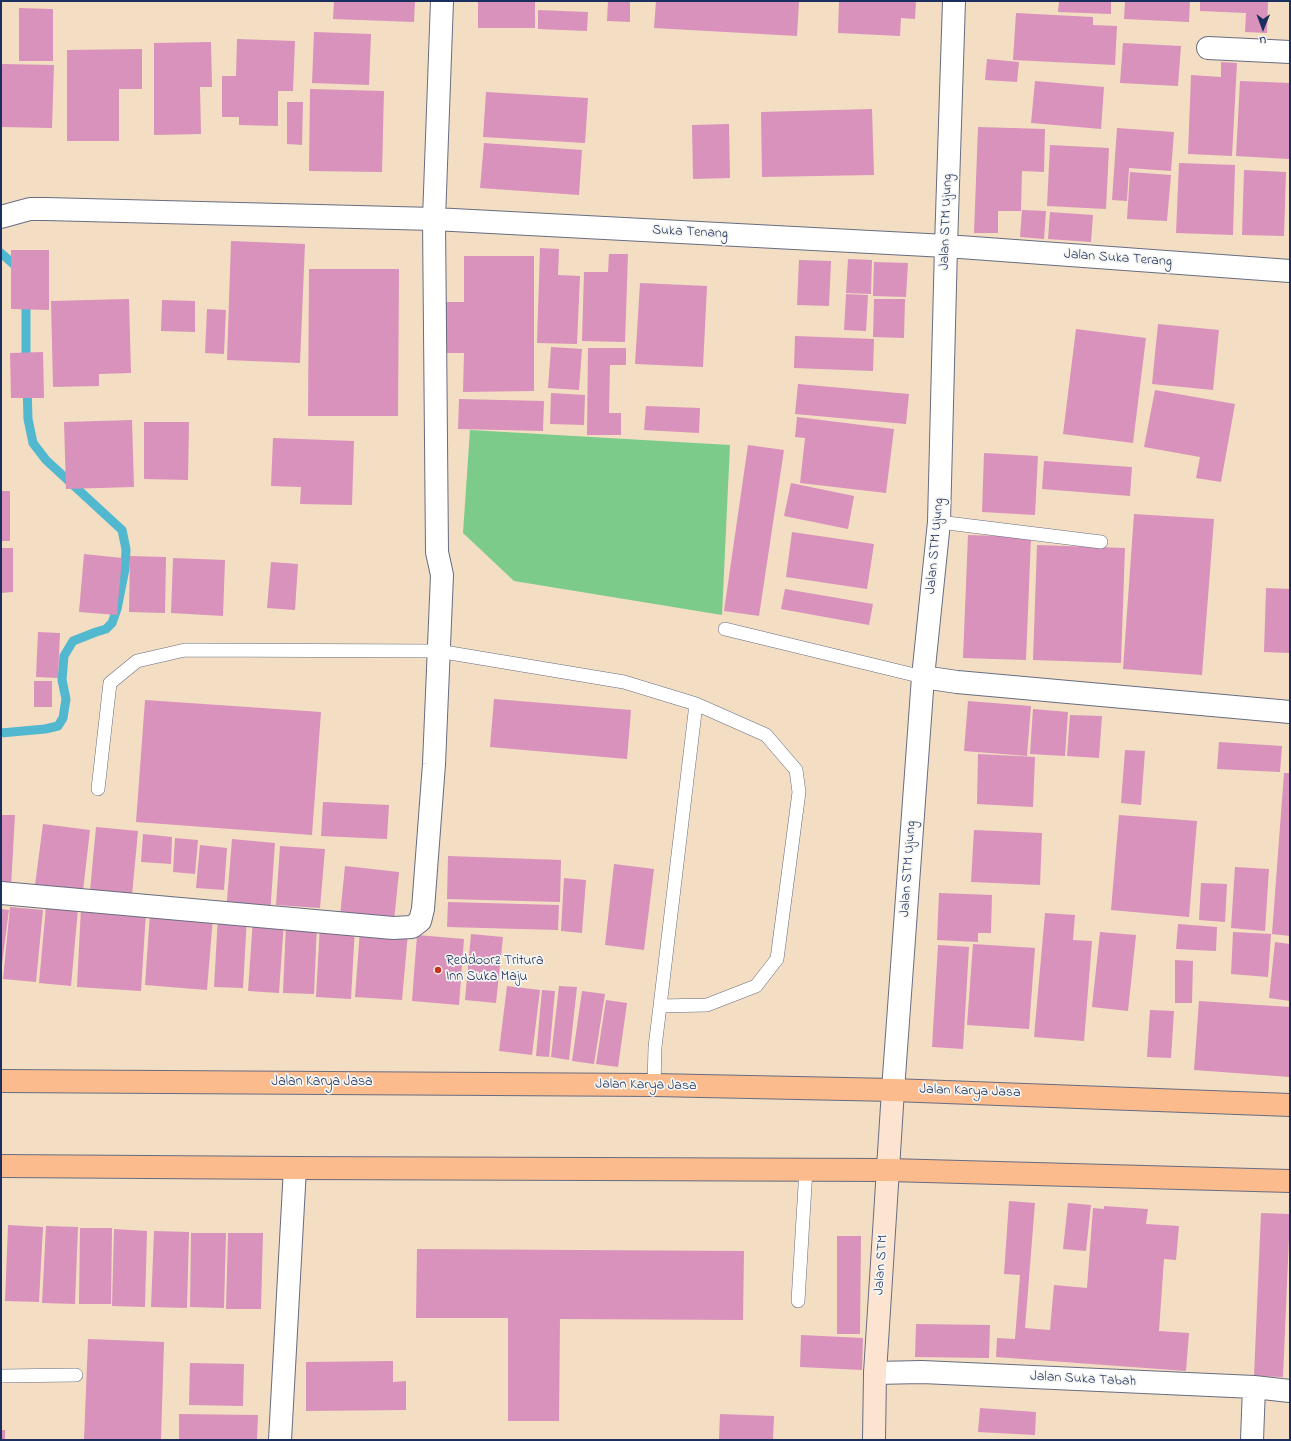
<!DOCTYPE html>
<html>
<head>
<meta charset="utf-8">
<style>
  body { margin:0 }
  #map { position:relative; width:1291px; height:1441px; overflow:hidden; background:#f3dec3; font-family:"Indie Flower",sans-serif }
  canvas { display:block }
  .frame { position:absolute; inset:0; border:2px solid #1b2f5e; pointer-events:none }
  .north { position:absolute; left:1243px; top:8px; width:40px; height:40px; -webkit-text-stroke:3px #f6f6f2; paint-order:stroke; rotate:181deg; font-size:11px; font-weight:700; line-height:16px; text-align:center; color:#1b2f5e }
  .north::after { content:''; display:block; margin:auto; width:14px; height:18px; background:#1b2f5e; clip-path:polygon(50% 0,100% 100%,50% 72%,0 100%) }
</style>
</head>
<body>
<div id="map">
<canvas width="1291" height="1441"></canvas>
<div class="frame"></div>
<div class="north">U</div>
</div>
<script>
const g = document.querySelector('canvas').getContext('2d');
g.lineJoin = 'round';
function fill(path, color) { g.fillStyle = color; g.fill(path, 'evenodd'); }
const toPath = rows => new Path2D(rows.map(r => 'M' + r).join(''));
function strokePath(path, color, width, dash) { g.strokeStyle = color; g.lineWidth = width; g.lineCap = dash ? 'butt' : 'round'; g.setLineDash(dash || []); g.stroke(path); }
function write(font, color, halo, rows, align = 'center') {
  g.font = font + ' "Indie Flower",sans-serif'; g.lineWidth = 3.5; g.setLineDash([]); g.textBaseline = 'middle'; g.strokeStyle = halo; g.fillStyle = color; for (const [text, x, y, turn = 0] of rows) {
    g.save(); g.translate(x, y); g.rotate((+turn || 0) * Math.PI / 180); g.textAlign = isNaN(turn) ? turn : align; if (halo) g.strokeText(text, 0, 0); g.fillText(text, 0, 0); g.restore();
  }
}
const green = toPath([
  [470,430,730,445,722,615,514,581,463,533]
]);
const stream = toPath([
  [1,253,19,269],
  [26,363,26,298],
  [1,733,45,729,58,726,63,718,66,699,62,680,64,656,73,641,96,632,106,629,112,623,117,609,125,569,126,549,122,530,46,460,33,443,28,419,27,386]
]);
const building = toPath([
  [334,1,415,1,414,22,333,19],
  [478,1,535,1,535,28,478,28],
  [608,1,630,1,630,22,607,21],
  [656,1,799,1,797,36,654,28],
  [839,1,916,1,915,19,901,18,900,36,838,33],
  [1059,1,1111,1,1111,14,1058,12],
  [1125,1,1190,1,1189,22,1124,19],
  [1200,1,1268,1,1267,33,1245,32,1246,13,1200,11],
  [19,8,53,9,53,61,19,61],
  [538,10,588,12,587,31,538,29],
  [1016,13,1093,17,1093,25,1117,26,1115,65,1013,60],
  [314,32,371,34,369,85,312,83],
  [237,39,295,41,293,91,278,91,278,126,239,125,239,117,222,117,222,76,236,76],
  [211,42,212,87,200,87,201,134,154,135,154,43],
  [1123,43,1181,46,1178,86,1120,83],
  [142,49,142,89,119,89,119,141,67,141,67,50],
  [987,59,1019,62,1017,82,985,80],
  [1221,62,1237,63,1232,156,1188,154,1191,75,1221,77],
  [1,64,54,65,52,128,1,127],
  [1035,81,1104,87,1101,129,1031,123],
  [1240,81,1290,83,1289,159,1236,156],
  [310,89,384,91,382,172,309,171],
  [486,92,588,98,585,143,483,137],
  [287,102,303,102,302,145,287,144],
  [872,109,874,175,762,177,761,112],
  [729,124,730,178,693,179,692,125],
  [978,127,1045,129,1044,172,1022,171,1021,211,998,211,998,233,974,233],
  [1117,128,1174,132,1171,171,1129,168,1127,201,1112,200],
  [484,143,582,150,579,195,480,188],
  [1050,145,1109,148,1106,209,1047,206],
  [1179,163,1235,165,1233,235,1176,233],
  [1244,170,1286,172,1284,236,1242,235],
  [1130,172,1171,175,1167,221,1127,219],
  [1022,210,1046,211,1044,239,1020,237],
  [1050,212,1093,215,1091,242,1048,239],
  [231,241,305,244,300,363,227,360],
  [540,248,559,249,558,275,580,276,577,344,537,343],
  [11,250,49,250,49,310,11,309],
  [609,254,628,254,625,342,582,341,584,272,608,272],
  [464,256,534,256,534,391,463,392,464,353,446,353,446,302,464,302],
  [848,259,872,260,871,294,846,293],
  [799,260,831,261,829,306,797,305],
  [874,262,908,263,906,297,873,296],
  [309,269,399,269,398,416,308,416],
  [640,283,707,286,703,367,635,364],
  [846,294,868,295,866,331,844,330],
  [129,299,131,373,99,374,99,386,53,387,51,301],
  [874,299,905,299,904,338,873,337],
  [162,300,195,301,195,332,161,331],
  [207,309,226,310,224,354,205,353],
  [1158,324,1219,330,1213,390,1152,384],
  [1076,329,1146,338,1133,443,1063,434],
  [795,336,874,339,873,371,794,368],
  [551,347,582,349,579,390,548,388],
  [588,348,626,348,626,365,610,365,609,413,621,413,621,435,587,435],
  [43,352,44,398,11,398,10,353],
  [798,384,909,394,906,424,795,414],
  [1155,390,1235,404,1221,482,1196,478,1200,457,1144,447],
  [551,393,585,395,584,425,550,424],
  [459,399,544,401,543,431,458,429],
  [646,406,700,408,699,433,644,430],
  [797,417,894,429,886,493,800,483,805,438,795,437],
  [132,420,134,487,66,489,64,422],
  [144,422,189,422,188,480,144,479],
  [273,438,354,441,352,505,300,504,301,487,271,486],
  [748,445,784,450,759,616,724,611],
  [984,453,1038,456,1035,515,982,512],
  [1044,461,1132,467,1130,496,1042,489],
  [791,483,854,496,848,529,784,516],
  [1,491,10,491,10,541,1,541],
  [1134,514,1214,519,1202,675,1123,669],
  [792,532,874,544,867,589,786,577],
  [968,535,1031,537,1026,660,963,658],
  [1037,545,1125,548,1121,663,1033,660],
  [1,548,13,548,13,592,1,593],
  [84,554,122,558,117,615,79,612],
  [130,556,166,557,165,613,129,612],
  [173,558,225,560,223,616,171,613],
  [271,562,298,564,295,610,267,608],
  [1266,588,1290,589,1290,653,1264,652],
  [785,589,873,604,869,625,781,609],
  [38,632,60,633,58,678,36,677],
  [34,681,52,681,52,707,34,707],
  [494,699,631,710,627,759,490,747],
  [145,700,321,712,312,835,136,822],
  [968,701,1031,706,1027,756,964,751],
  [1033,709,1068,712,1065,756,1030,754],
  [1070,715,1102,716,1099,758,1067,756],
  [1219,742,1282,746,1280,772,1217,769],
  [1125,750,1145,751,1141,805,1121,803],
  [978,754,1035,757,1033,807,977,804],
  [1284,773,1290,773,1290,936,1272,934],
  [323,802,389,805,387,839,321,836],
  [1,815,15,815,11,887,1,886],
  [1119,815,1197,821,1189,917,1111,910],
  [43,824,90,830,83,891,35,885],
  [96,827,138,831,132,895,90,891],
  [974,830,1042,833,1040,885,971,882],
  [143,834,172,837,171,864,141,862],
  [175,838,198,840,195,874,173,872],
  [232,839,275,843,270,915,226,912],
  [200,845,227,848,224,890,196,888],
  [280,846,325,849,320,908,276,905],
  [448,856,561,860,560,902,447,899],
  [614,864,654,869,644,950,605,945],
  [345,866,399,872,394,921,340,916],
  [1235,867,1269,869,1265,931,1231,928],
  [564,878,586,880,582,933,561,931],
  [1201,883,1227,884,1225,922,1199,920],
  [939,893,992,895,991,933,978,933,978,942,937,940],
  [448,902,559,905,558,930,447,927],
  [46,906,78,909,71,986,39,983],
  [10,907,43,910,36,982,3,979],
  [81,908,146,912,141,991,77,987],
  [1,909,9,910,2,964,1,964],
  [150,913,213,917,207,990,145,985],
  [1045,913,1075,915,1073,940,1092,941,1084,1041,1034,1037],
  [218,916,247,917,243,988,214,987],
  [253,919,284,921,279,993,248,991],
  [286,923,317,924,314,994,283,993],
  [1178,924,1217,927,1216,951,1176,949],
  [320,925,355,927,351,999,316,997],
  [360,930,408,933,402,1000,355,997],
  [1100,932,1136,935,1128,1011,1092,1007],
  [1233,932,1271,934,1268,977,1231,974],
  [471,934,503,937,496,1003,465,1000],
  [417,935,464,939,459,1005,412,1001],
  [1275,942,1290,944,1290,1001,1269,998],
  [973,944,1035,948,1029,1029,967,1025],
  [938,945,969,947,963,1049,932,1047],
  [1175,960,1193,961,1192,1003,1175,1003],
  [507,986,540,990,532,1055,499,1051],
  [559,986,577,987,569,1060,551,1057],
  [542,990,555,991,549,1057,536,1056],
  [582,991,605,994,594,1064,572,1061],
  [606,1000,627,1003,618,1067,596,1064],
  [1199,1001,1290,1007,1290,1077,1194,1070],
  [1150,1010,1174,1011,1171,1058,1147,1057],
  [1009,1201,1035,1203,1025,1328,1050,1330,1054,1285,1087,1288,1093,1208,1104,1209,1104,1206,1148,1209,1146,1224,1179,1226,1176,1260,1164,1259,1159,1331,1189,1333,1186,1371,996,1357,997,1338,1015,1339,1020,1275,1004,1274],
  [1068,1203,1091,1205,1086,1251,1063,1249],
  [1261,1213,1290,1214,1283,1377,1254,1376],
  [8,1225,43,1227,39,1302,5,1301],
  [46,1226,78,1227,75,1304,42,1303],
  [80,1228,112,1228,111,1304,79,1304],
  [114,1229,147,1231,145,1307,112,1306],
  [154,1231,189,1232,187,1308,151,1307],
  [191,1233,226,1233,224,1308,190,1307],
  [228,1233,263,1233,261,1309,226,1309],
  [837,1236,861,1236,860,1334,837,1334],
  [417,1249,744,1251,743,1320,560,1319,559,1421,508,1421,508,1318,416,1318],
  [916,1324,990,1325,989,1358,915,1357],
  [801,1335,863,1338,862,1370,800,1367],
  [88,1339,164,1342,161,1440,84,1440],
  [393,1361,393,1382,406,1381,406,1410,306,1411,306,1362],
  [190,1363,244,1364,243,1406,189,1405],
  [980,1408,1036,1412,1035,1435,978,1432],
  [179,1414,258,1415,257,1440,179,1440],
  [720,1414,774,1416,773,1440,719,1440],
  [1,1430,5,1430,5,1440,1,1440]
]);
const lane = toPath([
  [939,522,1101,542],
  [725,629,923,677],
  [98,789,110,683,137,661,185,650,438,651,624,682,696,704,766,735,796,770,799,792,777,959,756,986,707,1005,660,1006,655,1047,654,1085],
  [660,1006,696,704],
  [798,1301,806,1169],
  [1,1376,76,1375]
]);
const street = toPath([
  [1208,48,1290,52],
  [1,217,30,209,46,209,434,219,946,246,1290,271],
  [923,677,957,682,1290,712],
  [1,893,393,928,412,927,420,921,423,909,434,764,442,575,437,552,434,219,442,1],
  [893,1090,923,677,939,522,946,246,954,1],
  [875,1373,922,1372,1254,1387,1290,1391],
  [280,1440,295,1168],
  [1252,1440,1254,1387]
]);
const secondary = toPath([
  [874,1440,875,1373,893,1090]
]);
const highway = toPath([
  [1,1081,654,1085,893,1090,1290,1105],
  [1,1166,295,1168,889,1170,1290,1181]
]);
const markers = [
  [438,970,4,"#c8321e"]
];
const streetNames = [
  ["Jalan STM Ujung",947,222,-88],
  ["Suka Tenang",690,233,3],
  ["Jalan Suka Terang",1118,259,4],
  ["Jalan STM Ujung",936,546,-85],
  ["Jalan STM Ujung",909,869,-86],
  ["Jalan Karya Jasa",322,1083],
  ["Jalan Karya Jasa",646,1086,1],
  ["Jalan Karya Jasa",970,1092,2],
  ["Jalan STM",882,1265,-86],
  ["Jalan Suka Tabah",1083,1380,3]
];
const poiNames = [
  ["Reddoorz Tritura",446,962],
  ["Inn Suka Maju",446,978]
];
fill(green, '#7ccb8b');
strokePath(stream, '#51b8cf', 9);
fill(building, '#d892bb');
strokePath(lane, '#676c81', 14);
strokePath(street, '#676c81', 24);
strokePath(secondary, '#676c81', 24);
strokePath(highway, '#676c81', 24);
strokePath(lane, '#fff', 13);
strokePath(street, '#fff', 22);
strokePath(secondary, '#fde4d1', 22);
strokePath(highway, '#fbbb8c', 22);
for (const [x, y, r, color] of markers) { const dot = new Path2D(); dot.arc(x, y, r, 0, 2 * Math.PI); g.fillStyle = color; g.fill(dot); strokePath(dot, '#f6f6f2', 1.5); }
write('14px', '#1b2f5e', '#f6f6f2', streetNames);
write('14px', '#1b2f5e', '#f6f6f2', poiNames, 'left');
</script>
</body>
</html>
